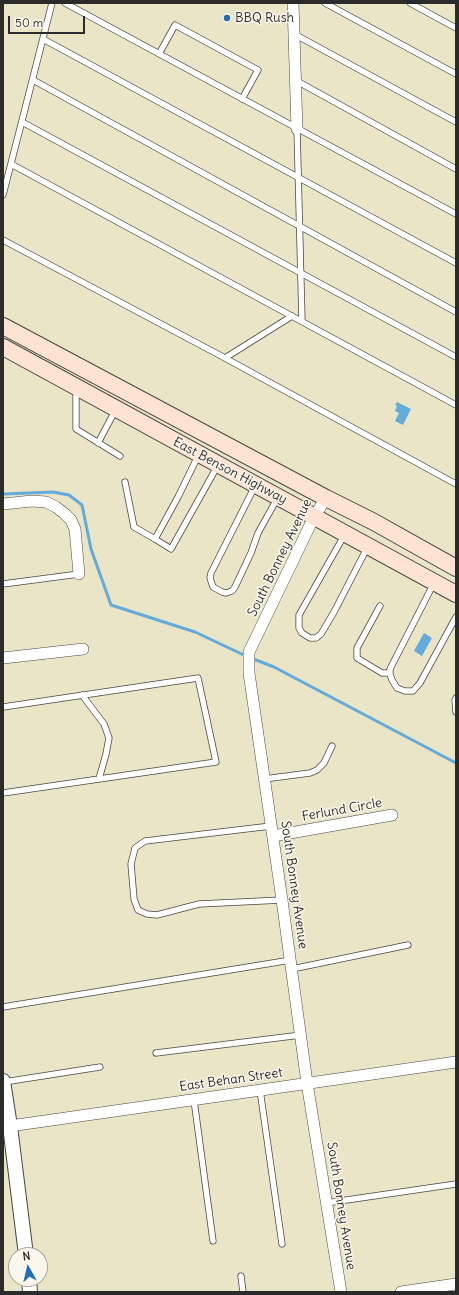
<!DOCTYPE html>
<html>
<head>
<meta charset="utf-8">
<style>
  body { margin:0 }
  #map { position:relative; width:459px; height:1295px; overflow:hidden; background:#eae5c6; font-family:Delius,sans-serif }
  canvas { display:block }
  .frame { position:absolute; inset:0; border:4px solid #2b2b2b; pointer-events:none }
  .north { position:absolute; left:8px; top:1247px; width:40px; height:40px; box-sizing:border-box; background:#fbf7ec; border:1px solid #a8a59f; border-radius:50%; rotate:352deg; font-size:11px; font-weight:700; line-height:16px; text-align:center; color:#2b2b2b }
  .north::after { content:''; display:block; margin:auto; width:14px; height:18px; background:#1f6fb2; clip-path:polygon(50% 0,100% 100%,50% 72%,0 100%) }
  .scale { position:absolute; left:8px; top:16px; width:77px; height:18px; box-sizing:border-box; border:2px solid #2b2b2b; border-top:0; padding-left:5px; font-size:12px; line-height:14px; white-space:nowrap; color:#2b2b2b; -webkit-text-stroke:3px #fbf7ec; paint-order:stroke }
</style>
</head>
<body>
<div id="map">
<canvas width="459" height="1295"></canvas>
<div class="frame"></div>
<div class="north">N</div>
<div class="scale">50 m</div>
</div>
<script>
const g = document.querySelector('canvas').getContext('2d');
g.lineJoin = 'round';
function fill(path, color) { g.fillStyle = color; g.fill(path, 'evenodd'); }
const toPath = rows => new Path2D(rows.map(r => 'M' + r).join(''));
function strokePath(path, color, width, dash) { g.strokeStyle = color; g.lineWidth = width; g.lineCap = dash ? 'butt' : 'round'; g.setLineDash(dash || []); g.stroke(path); }
function write(font, color, halo, rows, align = 'center') {
  g.font = font + ' Delius,sans-serif'; g.lineWidth = 3; g.setLineDash([]); g.textBaseline = 'middle'; g.strokeStyle = halo; g.fillStyle = color; for (const [text, x, y, turn = 0] of rows) {
    g.save(); g.translate(x, y); g.rotate((+turn || 0) * Math.PI / 180); g.textAlign = isNaN(turn) ? turn : align; if (halo) g.strokeText(text, 0, 0); g.fillText(text, 0, 0); g.restore();
  }
}
const water = toPath([
  [397,402,411,409,403,425,395,421,399,413,395,411,397,406,395,405],
  [424,633,432,638,422,656,414,651]
]);
const stream = toPath([
  [3,494,53,492,69,495,82,505,91,549,111,605,195,632,246,656],
  [251,658,274,667,456,763]
]);
const service = toPath([
  [65,3,456,214],
  [325,3,456,74],
  [410,3,456,28],
  [294,34,456,122],
  [43,39,456,263],
  [159,54,175,25,258,70,242,99],
  [33,80,456,312],
  [295,80,456,169],
  [22,122,456,357],
  [297,129,302,321],
  [11,164,456,405],
  [3,195,52,3],
  [3,240,225,358,456,484],
  [225,358,292,316],
  [76,389,76,429,120,456],
  [98,443,116,409],
  [198,456,178,497,155,539,171,549,218,465],
  [125,482,134,527,155,539],
  [255,486,211,573,210,578,213,587,222,592,226,593,232,591,235,587,251,553,258,533,277,499],
  [345,534,299,615,299,628,302,633,310,638,316,638,321,634,334,612,367,548],
  [434,583,390,669,390,674,392,680,397,688,405,691,413,691,420,683,456,617],
  [3,584,79,574],
  [380,606,357,648,357,658,382,673,390,673],
  [82,695,104,724,109,738,106,754,99,779],
  [456,698,455,700,456,712],
  [3,707,198,678,216,762,3,793],
  [264,779,310,773,317,770,324,763,332,746],
  [271,826,145,841,135,848,131,864,134,899,138,910,147,914,157,915,199,904,282,900],
  [292,969,408,945],
  [3,1007,291,960],
  [156,1053,301,1035],
  [4,1082,100,1067],
  [260,1090,282,1244],
  [194,1100,213,1241],
  [326,1203,456,1184],
  [241,1276,243,1292]
]);
const minor = toPath([
  [293,3,297,129],
  [326,498,314,517,249,652,249,673,282,900,307,1083,341,1292],
  [3,504,32,501,46,502,56,507,65,514,71,520,75,529,79,574],
  [3,658,83,649],
  [273,836,392,815],
  [10,1126,456,1062],
  [401,1292,456,1284]
]);
const tertiary = toPath([
  [3,1081,10,1126,26,1255],
  [29,1279,30,1292]
]);
const secondary = toPath([
  [3,326,326,498,374,522,456,568],
  [3,347,456,594]
]);
const markers = [
  [227,18,4,"#1f6fb2"]
];
const poiNames = [
  ["BBQ Rush",235,18]
];
const streetNames = [
  ["East Benson Highway",230,471,28],
  ["South Bonney Avenue",280,558,-64],
  ["Ferlund Circle",342,810,-10],
  ["South Bonney Avenue",294,885,82],
  ["East Behan Street",231,1080,-8],
  ["South Bonney Avenue",341,1206,81]
];
fill(water, '#63abda');
strokePath(stream, '#63abda', 3);
strokePath(service, '#484742', 7);
strokePath(minor, '#484742', 12);
strokePath(tertiary, '#484742', 16);
strokePath(secondary, '#484742', 18);
strokePath(service, '#fff', 5.5);
strokePath(minor, '#fff', 11);
strokePath(tertiary, '#fff', 14);
strokePath(secondary, '#fee3d2', 16);
for (const [x, y, r, color] of markers) { const dot = new Path2D(); dot.arc(x, y, r, 0, 2 * Math.PI); g.fillStyle = color; g.fill(dot); strokePath(dot, '#fbf7ec', 1.5); }
write('13px', '#2b2b2b', '#fbf7ec', poiNames, 'left');
write('13px', '#2b2b2b', '#fbf7ec', streetNames);
</script>
</body>
</html>
